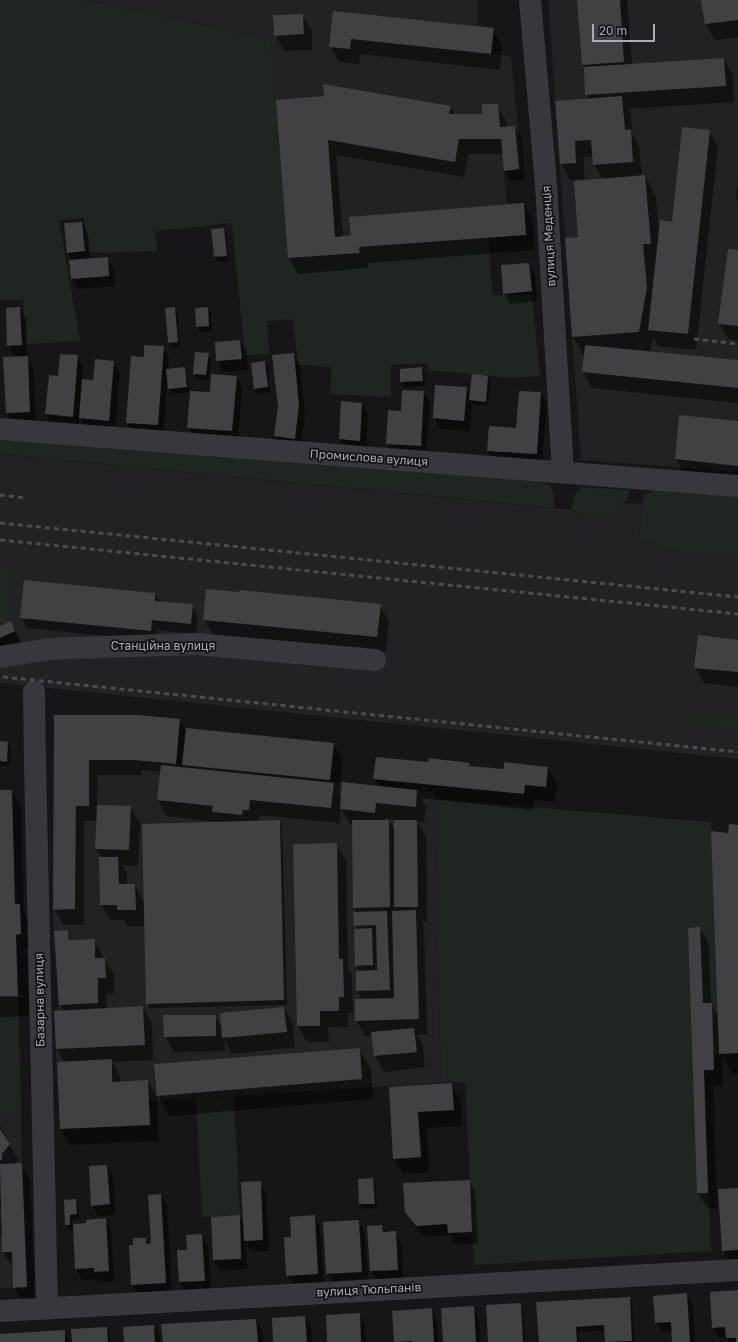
<!DOCTYPE html>
<html>
<head>
<meta charset="utf-8">
<style>
  body { margin:0 }
  #map { position:relative; width:738px; height:1342px; overflow:hidden; background:#161618; font-family:"Golos Text",sans-serif }
  canvas { display:block }
  .scale { position:absolute; left:592px; top:24px; width:63px; height:18px; box-sizing:border-box; border:2px solid #a8adb8; border-top:0; padding-left:5px; font-size:12px; line-height:14px; white-space:nowrap; color:#a8adb8; -webkit-text-stroke:3px #111113; paint-order:stroke }
</style>
</head>
<body>
<div id="map">
<canvas width="738" height="1342"></canvas>
<div class="scale">20 m</div>
</div>
<script>
const g = document.querySelector('canvas').getContext('2d');
g.lineJoin = 'round';
function fill(path, color) { g.fillStyle = color; g.fill(path, 'evenodd'); }
const toPath = rows => new Path2D(rows.map(r => 'M' + r).join(''));
function strokePath(path, color, width, dash) { g.strokeStyle = color; g.lineWidth = width; g.lineCap = dash ? 'butt' : 'round'; g.setLineDash(dash || []); g.stroke(path); }
function write(font, color, halo, rows, align = 'center') {
  g.font = font + ' "Golos Text",sans-serif'; g.lineWidth = 3.5; g.setLineDash([]); g.textBaseline = 'middle'; g.strokeStyle = halo; g.fillStyle = color; for (const [text, x, y, turn = 0] of rows) {
    g.save(); g.translate(x, y); g.rotate((+turn || 0) * Math.PI / 180); g.textAlign = isNaN(turn) ? turn : align; if (halo) g.strokeText(text, 0, 0); g.fillText(text, 0, 0); g.restore();
  }
}
const built = toPath([
  [86,0,478,0,478,26,494,28,491,54,511,56,522,169,504,171,507,204,524,203,526,235,360,247,360,253,288,258,271,39],
  [548,0,738,0,738,472,581,460],
  [0,454,572,510,584,516,609,516,618,511,625,503,642,504,639,539,686,554,708,556,738,502,738,759,0,683,0,663,27,658,11,622,0,626],
  [89,760,133,760,434,792,441,1083,149,1101,150,1125,60,1129,54,1011,59,1010,53,910,75,909,76,806,89,806],
  [0,996,18,996,22,1163,0,1164],
  [0,1182,2,1252,12,1252,13,1288,0,1288]
]);
const green = toPath([
  [0,0,86,0,271,39,289,258,360,253,359,247,488,238,493,295,532,295,540,376,511,378,429,370,428,363,391,365,391,397,330,394,332,367,298,365,293,319,267,321,269,354,245,355,232,223,155,231,157,251,88,253,84,218,59,220,80,341,26,344,23,300,0,300],
  [0,439,540,481,550,485,552,488,554,496,554,508,0,454],
  [583,487,629,490,629,494,622,507,614,514,603,518,590,518,572,510,575,493],
  [661,490,738,496,738,558,686,554,639,539,643,499,646,494,652,491],
  [0,567,16,568,11,621,0,626],
  [683,712,738,717,738,732,686,721,684,717],
  [434,799,711,822,719,1053,714,1054,714,1070,704,1071,711,1251,474,1265,465,1082,441,1083],
  [0,996,18,996,21,1113,0,1114],
  [234,1096,240,1215,202,1217,196,1098]
]);
const shadow = toPath([
  [578,0,627,0,632,65,724,59,733,75,734,102,628,109,631,113,632,134,639,146,642,177,645,176,656,197,659,229,673,223,709,131,718,147,696,350,658,346,653,336,650,352,738,361,738,403,592,388,583,372,584,356,573,337,566,239,579,240,603,180,594,165,594,156,583,157,585,179,570,180,561,164,556,102,589,100,586,95,585,68,583,65],
  [702,0,738,0,738,37,715,40,706,24],
  [334,12,493,29,502,45,500,70,360,54,359,64,339,62,330,46],
  [302,15,312,31,312,50,284,51,275,35],
  [277,101,450,107,455,115,483,115,497,105,506,121,507,127,515,127,521,137,525,180,511,181,505,171,504,154,468,154,464,177,336,155,343,237,524,204,533,220,535,250,368,263,368,268,298,274,289,258],
  [738,182,738,201,736,197],
  [82,223,88,233,90,259,107,258,113,268,115,286,78,289,72,279,72,261,68,253],
  [223,229,226,234,229,261,218,262,215,257],
  [738,251,738,340,729,339,719,323],
  [528,264,535,274,537,301,510,304,504,293],
  [19,308,26,319,27,355,26,355,33,367,36,422,13,424,7,413,4,358,15,357,8,345],
  [175,308,177,313,180,347,172,348,169,343],
  [208,308,211,313,212,331,200,332,197,327],
  [240,341,246,351,248,370,223,372,217,361,216,342],
  [163,347,169,358,168,369,184,368,187,373,189,391,190,392,172,394,167,381,163,436,133,433,127,423],
  [208,354,211,359,209,380,197,379,194,374],
  [294,354,300,364,305,416,301,449,281,446,275,436],
  [77,356,83,367,82,380,94,381,114,362,120,373,115,431,86,429,79,417,78,427,52,425,46,414,49,376,59,377],
  [265,362,268,367,270,392,257,394,255,389],
  [422,368,425,373,425,386,404,387,401,382,401,369],
  [236,377,242,387,238,441,194,438,188,427,211,393],
  [488,377,490,382,488,406,473,405,472,403,470,431,440,429,434,418,466,388,471,396],
  [424,392,430,403,426,456,393,454,387,444,402,412],
  [540,393,547,404,542,465,494,461,488,451,517,429],
  [362,404,368,414,366,451,346,450,340,439],
  [738,422,738,480,685,475,676,459],
  [155,594,160,602,192,605,198,616,196,634,158,630,157,641,27,628,21,618],
  [380,605,389,621,386,652,213,635,204,619],
  [11,623,21,642,0,651,0,627],
  [738,641,738,687,704,683,695,667],
  [55,716,180,720,186,732,334,744,343,760,339,794,342,799,379,787,374,778,429,763,469,764,471,767,505,771,548,768,557,784,555,802,534,800,533,810,421,798,426,807,424,822,417,822,426,837,427,922,422,922,424,927,427,1034,417,1035,423,1045,425,1067,384,1072,375,1056,373,1036,365,1036,356,1020,362,999,357,991,357,972,360,972,356,966,357,930,355,925,357,913,354,908,353,825,350,824,341,809,340,823,259,815,258,822,279,821,282,826,287,1005,150,1008,147,1003,145,926,127,926,124,920,110,920,101,904,102,858,96,849,97,821,84,821,84,925,64,925,54,909],
  [142,770,161,772,158,800,167,816,219,822,144,902,135,885,127,885,127,874,122,865,138,866,140,823,130,807,97,806,98,775,142,775],
  [385,818,395,819,395,831,389,821,385,821],
  [0,742,8,743,11,748,9,766,0,766],
  [0,791,12,791,21,807,24,912,28,921,29,950,23,950,27,956,29,1016,0,1017,0,997,23,997,22,995,0,995],
  [738,826,738,1073,732,1074,722,1056,723,1086,713,1086,717,1208,707,1208,698,1193,700,928,709,944,711,1004,719,1017,729,834],
  [336,844,346,860,348,969,352,975,353,1013,348,1013,348,1027,328,1027,329,1042,307,1042,298,1026,294,845],
  [67,931,70,936,71,941,94,940,103,956,103,959,104,959,114,974,114,993,106,994,107,1009,143,1007,152,1023,153,1060,112,1062,120,1076,120,1082,148,1081,157,1097,159,1141,70,1145,61,1129,58,1063,65,1063,57,1049,64,1011,60,1004],
  [284,1008,293,1024,295,1047,232,1054,225,1040,225,1051,174,1052,165,1036,215,1016,222,1028],
  [359,1049,371,1069,373,1099,170,1116,158,1096],
  [451,1084,461,1100,462,1126,427,1128,429,1173,403,1174,394,1158,390,1088],
  [0,1125,18,1160,15,1164,21,1164,30,1180,35,1302,23,1303,14,1287,13,1268,3,1252,3,1236,0,1237,0,1213,1,1221,2,1221,2,1207,0,1211,0,1198,2,1201,0,1176],
  [107,1166,113,1177,115,1215,98,1216,92,1205],
  [372,1179,375,1184,377,1208,363,1209,360,1204,359,1180],
  [469,1181,475,1192,478,1243,455,1244,450,1235,423,1236,412,1223,406,1212],
  [260,1182,266,1193,269,1251,251,1251,246,1242,247,1269,220,1271,214,1260,212,1217,239,1216,244,1225],
  [738,1189,738,1260,729,1261,723,1250],
  [161,1195,167,1206,172,1294,138,1295,132,1285,134,1246,145,1239,149,1244,152,1244],
  [76,1200,79,1205,79,1219,72,1220,72,1225,87,1224,105,1219,111,1230,114,1282,101,1282,99,1279,82,1280,76,1269,74,1230,69,1230,66,1225,65,1201],
  [314,1216,320,1227,324,1285,294,1286,287,1276,292,1238],
  [359,1221,365,1232,368,1282,334,1284,327,1274],
  [382,1226,386,1233,395,1232,401,1243,403,1280,377,1282,371,1271,368,1227],
  [202,1235,208,1246,211,1291,186,1293,180,1282,178,1251,188,1251],
  [738,1291,738,1342,729,1342,727,1338,719,1338,713,1328],
  [687,1294,693,1305,695,1342,673,1342,673,1332,662,1333,656,1322],
  [629,1298,632,1303,634,1342,606,1342,605,1330,578,1332,579,1342,540,1342],
  [520,1304,523,1309,525,1342,489,1342],
  [473,1307,479,1318,481,1342,444,1342],
  [431,1310,437,1320,439,1342,395,1342],
  [359,1314,365,1324,366,1342,328,1342],
  [305,1317,311,1327,312,1342,274,1342],
  [256,1320,262,1330,263,1342,164,1342],
  [153,1326,160,1336,160,1342,125,1342],
  [107,1328,110,1334,110,1342,73,1342],
  [64,1331,70,1342,0,1342,0,1335]
]);
const building = toPath([
  [577,0,620,0,624,62,582,65],
  [701,0,738,0,738,20,705,24],
  [333,11,494,28,491,54,351,39,350,49,329,47],
  [303,14,304,34,274,36,273,15],
  [724,58,726,86,585,95,584,67],
  [323,84,451,106,449,114,482,114,482,104,498,104,500,127,515,126,519,169,504,171,501,139,459,139,455,162,328,140,335,237,351,235,349,217,524,203,526,235,359,247,360,253,288,258,276,100,324,96],
  [622,96,625,130,631,129,633,162,593,165,591,140,575,141,576,163,560,164,555,101],
  [682,127,710,130,688,334,648,330,660,220,672,222],
  [645,175,651,244,643,244,647,287,639,332,572,337,565,238,578,237,574,181],
  [82,222,85,251,67,253,64,223],
  [224,228,227,256,214,257,211,229],
  [728,249,738,250,738,326,718,324],
  [108,257,109,276,71,279,69,260],
  [529,263,532,291,503,294,501,265],
  [20,307,22,345,7,346,6,308],
  [175,307,178,342,168,343,165,308],
  [208,307,209,326,196,327,195,308],
  [240,340,242,359,216,361,215,342],
  [144,345,164,346,158,425,126,423,131,356,144,357],
  [585,345,738,360,738,388,582,372],
  [195,352,209,353,206,375,193,374],
  [294,353,299,405,295,439,274,436,278,407,272,355],
  [60,354,78,355,73,417,45,414,49,375,58,376],
  [28,356,30,412,6,413,3,357],
  [95,359,114,361,109,421,79,418,82,379,93,380],
  [265,361,268,387,254,389,251,363],
  [185,367,187,387,168,389,166,369],
  [422,367,423,381,400,382,400,369],
  [211,374,237,376,232,431,187,428,190,391,210,392],
  [472,374,488,376,486,402,469,400],
  [435,385,467,387,464,421,433,418],
  [402,390,424,391,421,446,386,444,388,410,401,411],
  [519,391,541,392,537,454,487,451,489,426,516,428],
  [341,401,362,403,360,441,339,439],
  [679,415,738,421,738,466,675,459],
  [24,580,155,593,155,601,193,604,191,624,152,620,151,631,20,618],
  [206,589,239,592,240,590,381,604,377,637,203,620],
  [11,621,15,631,0,638,0,626],
  [698,635,738,640,738,672,694,668],
  [54,715,138,715,180,719,176,764,133,760,89,760,89,806,76,806,75,909,53,910],
  [186,728,334,743,330,780,182,765],
  [0,741,8,742,7,762,0,761],
  [376,757,428,762,429,758,470,763,469,766,504,769,504,762,548,767,546,787,525,785,524,794,373,779],
  [161,765,334,783,331,808,250,800,249,810,243,810,242,815,212,812,213,806,157,800],
  [342,782,417,790,416,807,376,803,375,813,340,809],
  [0,790,12,790,15,904,20,904,21,934,16,935,18,996,0,996],
  [97,805,131,806,129,850,95,849],
  [280,820,284,1000,146,1004,142,824],
  [352,820,389,820,390,907,353,908],
  [394,820,417,820,418,907,394,907],
  [729,824,738,825,738,1053,719,1054,711,831,728,833],
  [337,843,339,959,343,959,344,997,339,997,339,1011,320,1011,320,1026,297,1026,293,844],
  [99,857,118,857,119,884,135,884,136,910,117,910,117,905,100,905],
  [416,910,419,1019,355,1021,355,999,394,998,392,911],
  [387,911,390,990,356,991,356,971,377,970,376,925,354,926,353,912],
  [700,927,703,1003,712,1003,714,1070,704,1070,708,1193,697,1193,688,928],
  [372,928,373,965,355,966,354,929],
  [68,930,69,940,95,939,95,958,105,958,106,978,98,978,98,1003,59,1005,54,931],
  [143,1006,145,1045,56,1049,54,1011],
  [284,1007,287,1032,222,1038,220,1013],
  [163,1015,216,1015,216,1036,164,1037],
  [414,1028,417,1052,374,1056,371,1032],
  [360,1048,362,1079,157,1096,154,1064],
  [112,1059,112,1082,148,1080,150,1125,60,1129,57,1062],
  [452,1083,454,1110,418,1112,421,1157,393,1159,389,1087],
  [0,1129,10,1144,2,1154,2,1160,0,1160],
  [22,1163,27,1287,13,1288,12,1252,2,1252,0,1164],
  [107,1165,110,1204,91,1206,89,1166],
  [373,1178,375,1204,359,1204,358,1179],
  [470,1180,472,1232,448,1233,447,1224,416,1226,405,1212,403,1183],
  [261,1181,263,1240,244,1241,241,1182],
  [738,1188,738,1250,722,1251,718,1189],
  [161,1194,166,1283,131,1285,129,1245,133,1245,133,1238,146,1238,146,1244,151,1243,148,1195],
  [76,1199,77,1214,70,1215,70,1225,65,1225,64,1200],
  [240,1215,241,1259,213,1260,211,1217],
  [315,1215,318,1274,286,1276,284,1237,291,1237,290,1217],
  [106,1218,109,1271,94,1272,94,1268,75,1269,73,1224,86,1223,86,1220],
  [359,1220,362,1272,326,1274,323,1222],
  [382,1225,383,1232,396,1231,398,1270,370,1271,367,1226],
  [202,1234,205,1281,179,1282,177,1250,187,1250,186,1235],
  [738,1290,738,1342,736,1342,736,1338,726,1338,725,1327,712,1328,710,1292],
  [687,1293,690,1342,672,1342,671,1322,655,1323,653,1296],
  [630,1297,632,1341,605,1342,604,1325,576,1327,577,1342,539,1342,536,1302],
  [521,1303,523,1342,488,1342,486,1305],
  [474,1306,476,1342,443,1342,441,1308],
  [432,1308,434,1342,412,1342,412,1341,394,1342,392,1311],
  [360,1313,361,1342,327,1342,326,1315],
  [305,1316,307,1342,273,1342,272,1318],
  [256,1319,258,1342,163,1342,161,1324],
  [154,1325,155,1342,124,1342,123,1327],
  [107,1327,108,1342,72,1342,71,1329],
  [65,1330,65,1342,0,1342,0,1334]
]);
const minor = toPath([
  [530,0,546,185,563,473],
  [0,429,738,486],
  [0,657,50,649,71,648,196,644,375,660],
  [34,692,35,763,47,1308],
  [0,1311,738,1270]
]);
const rail = toPath([
  [694,339,738,344],
  [0,495,27,498],
  [0,523,738,597],
  [0,540,738,614],
  [3,677,738,752]
]);
const streetNames = [
  ["вулиця Меденція",549,236,-93],
  ["Промислова вулиця",369,458,4],
  ["Станційна вулиця",163,646],
  ["Базарна вулиця",40,1000,-91],
  ["вулиця Тюльпанів",369,1290,-3]
];
fill(built, '#222225');
fill(green, '#1e261f');
fill(shadow, '#0007');
fill(building, '#404145');
strokePath(minor, '#37383d', 22);
strokePath(rail, '#4a4c52', 3, [5, 4]);
write('12px', '#a8adb8', '#111113', streetNames);
</script>
</body>
</html>
